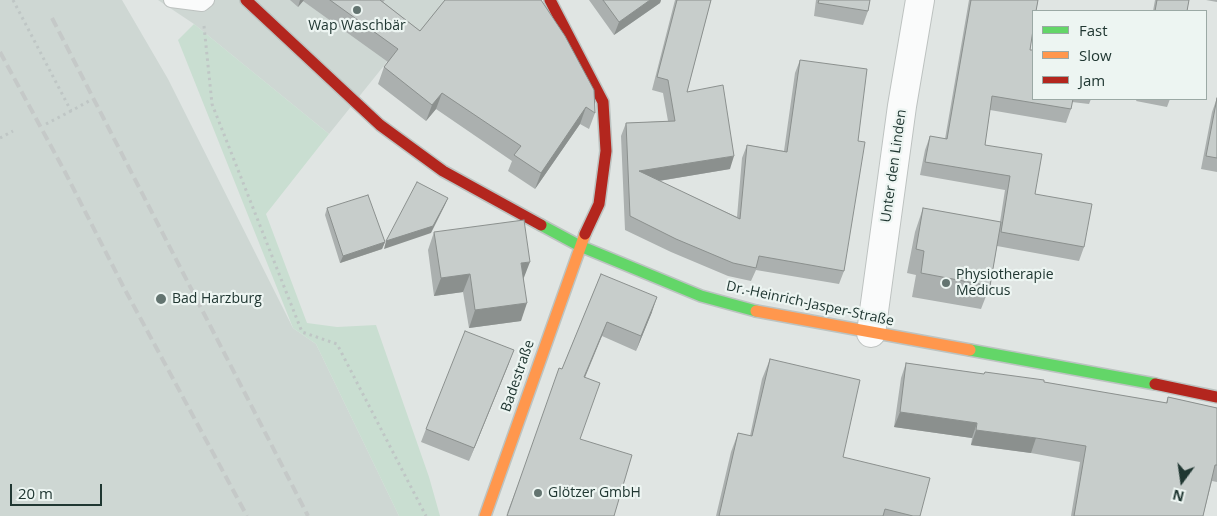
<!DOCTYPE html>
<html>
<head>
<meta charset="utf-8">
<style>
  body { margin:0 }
  #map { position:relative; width:1217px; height:516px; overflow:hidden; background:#e0e5e3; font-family:"Open Sans",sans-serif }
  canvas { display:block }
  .legend { position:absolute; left:1032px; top:10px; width:175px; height:90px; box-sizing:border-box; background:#edf5f2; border:1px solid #9ba9a5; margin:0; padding:6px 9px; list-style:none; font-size:15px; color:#203732 }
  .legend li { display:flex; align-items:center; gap:10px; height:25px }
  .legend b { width:25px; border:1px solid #9ba9a5 }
  .north { position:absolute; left:1157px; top:456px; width:50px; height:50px; -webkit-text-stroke:4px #edf5f2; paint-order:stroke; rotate:194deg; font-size:14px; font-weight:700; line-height:20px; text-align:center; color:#203732 }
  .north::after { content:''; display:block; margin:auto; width:18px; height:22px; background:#203732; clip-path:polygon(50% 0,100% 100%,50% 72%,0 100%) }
  .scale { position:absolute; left:10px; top:484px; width:92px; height:22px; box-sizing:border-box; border:2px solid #203732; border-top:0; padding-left:6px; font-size:15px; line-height:18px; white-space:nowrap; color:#203732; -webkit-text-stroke:4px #edf5f2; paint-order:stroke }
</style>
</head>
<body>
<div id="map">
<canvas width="1217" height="516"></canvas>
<ul class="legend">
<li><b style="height:6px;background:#63d668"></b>Fast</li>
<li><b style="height:6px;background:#ff974d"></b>Slow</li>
<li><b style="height:6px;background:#b3261e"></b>Jam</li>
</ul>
<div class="north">N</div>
<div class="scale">20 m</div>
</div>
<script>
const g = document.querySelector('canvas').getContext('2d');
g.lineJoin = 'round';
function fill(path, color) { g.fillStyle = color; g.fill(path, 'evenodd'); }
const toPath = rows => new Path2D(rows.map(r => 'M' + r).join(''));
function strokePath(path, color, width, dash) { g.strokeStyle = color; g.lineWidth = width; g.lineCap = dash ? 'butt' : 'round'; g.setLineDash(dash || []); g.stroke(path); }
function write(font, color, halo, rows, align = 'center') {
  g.font = font + ' "Open Sans",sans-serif'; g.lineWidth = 4.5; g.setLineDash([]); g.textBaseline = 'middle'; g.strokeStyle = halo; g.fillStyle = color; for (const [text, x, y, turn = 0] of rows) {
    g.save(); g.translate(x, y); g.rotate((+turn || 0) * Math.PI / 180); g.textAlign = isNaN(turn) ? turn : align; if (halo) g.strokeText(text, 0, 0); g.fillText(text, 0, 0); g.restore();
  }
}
const built = toPath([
  [0,0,122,0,168,79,293,328,316,344,399,516,0,516],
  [158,0,452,0,424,35,411,32,329,134,194,24]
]);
const green = toPath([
  [194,24,329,134,266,214,307,323,337,327,376,325,429,477,440,516,399,516,316,344,293,328,178,40]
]);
const path = toPath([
  [13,0,71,111,89,101],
  [204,26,212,104,302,332,337,344,426,516],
  [46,124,71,111],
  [0,138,13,131]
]);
const lane = toPath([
  [171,0,202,4,207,0]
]);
const street = toPath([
  [871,333,902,106,920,0]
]);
const fast = toPath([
  [541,225,580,246,701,296,756,311],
  [970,350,1155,384]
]);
const slow = toPath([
  [756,311,970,350],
  [485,516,585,234]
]);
const jam = toPath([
  [246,0,380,125,443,171,541,225],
  [550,0,603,102,606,151,599,204,585,234],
  [1155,384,1217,397]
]);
const rail = toPath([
  [52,18,308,516],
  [0,52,65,172,123,286,247,516]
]);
const wall = toPath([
  [290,0,385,0,383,2,420,31,445,0,595,113,589,129,580,124,535,189,508,171,512,161,436,109,426,121,378,84,384,67,388,62,303,1,298,7],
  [589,0,661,0,660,3,614,35],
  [675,0,711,0,687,92,730,169,659,181,737,217,742,158,747,145,784,151,795,73,800,60,858,141,844,271,839,284,756,270,751,281,728,276,671,252,625,230,621,136,626,123,668,121,663,93,652,90],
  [816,0,870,0,868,11,863,25,814,16],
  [969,0,1038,0,1030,50,1033,99,1091,99,1089,104,1072,102,1071,109,1066,123,990,110,985,145,1035,194,1084,247,1079,261,997,246,990,286,981,309,912,297,916,275,907,273,915,232,923,208,1000,222,1005,190,920,175,925,150,930,136,945,139],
  [1155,0,1189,0,1187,11,1153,11],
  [1206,0,1217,0,1217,2],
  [1217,98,1217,172,1201,169,1212,112],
  [1137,99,1170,99,1167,107,1136,101],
  [327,208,385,242,382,249,340,263,325,215],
  [434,232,524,279,521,321,469,328,463,292,434,296,428,250],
  [601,274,652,312,636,351,602,336,506,516,562,369],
  [770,359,843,457,920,516,716,516,731,452,738,433,750,436,762,379],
  [509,363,469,461,421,442,426,429],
  [906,363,984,374,985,372,1166,403,1168,397,1217,408,1217,482,1212,481,1203,516,1071,516,1080,462,1031,453,971,445,972,438,894,427,901,378]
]);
const shadedWall = toPath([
  [300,0,304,0,298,7],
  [650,0,661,0,660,3,614,35,619,22],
  [442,93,436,109,426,121,432,105],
  [586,107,580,124,535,189,541,173],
  [734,156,730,169,634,185,639,171],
  [448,198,445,205,431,233,384,249,386,241],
  [385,242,382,249,340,263,343,256],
  [530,262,523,280,521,263],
  [470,274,463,292,434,296,441,278],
  [657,297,652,312,636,351,641,336],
  [527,303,521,321,469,328,475,310],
  [607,322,602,336,579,392,584,377],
  [514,350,509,363,469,461,474,448],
  [900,412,977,423,972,438,894,427],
  [976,430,1036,438,1031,453,971,445]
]);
const building = toPath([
  [330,0,380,0,420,31,445,0,541,0,565,36,594,90,595,113,586,107,541,173,514,155,521,146,442,93,432,105,384,67,398,49,330,0],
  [603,0,650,0,619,22,603,0],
  [677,0,711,0,687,92,723,85,734,156,639,171,740,219,747,145,787,152,800,60,867,69,858,141,865,142,844,271,759,256,756,268,733,263,676,239,630,216,626,123,675,121,668,80,657,77,677,0],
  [819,0,870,0,868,11,818,3,819,0],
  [971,0,1038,0,1036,11,1033,11,1033,30,1030,50,1033,50,1033,99,1073,99,1071,109,992,96,985,145,1042,154,1035,194,1092,204,1084,247,1001,232,1010,176,925,162,930,136,947,139,971,0],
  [1157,0,1189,0,1187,11,1155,11,1157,0],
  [1217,98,1217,158,1206,156,1217,98],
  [417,182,448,198,433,226,386,241,417,182],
  [368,195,385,242,343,256,327,208,368,195],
  [923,208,1001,222,990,286,921,273,924,251,916,249,923,208],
  [524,220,530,262,521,263,527,303,475,310,470,274,441,278,434,232,524,220],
  [601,274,657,297,641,336,607,322,584,377,600,383,580,439,632,455,614,516,507,516,559,368,562,369,601,274],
  [465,331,514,350,474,448,426,429,465,331],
  [770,359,860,380,843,457,930,478,920,516,913,516,885,509,883,516,719,516,738,433,752,436,770,359],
  [906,363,984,374,985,372,1044,380,1044,382,1167,403,1168,397,1217,408,1217,465,1215,465,1203,516,1074,516,1086,446,1036,438,976,430,977,423,900,412,906,363]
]);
const markers = [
  [357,10,5,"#637470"],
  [946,283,5,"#637470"],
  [161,299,6,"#637470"],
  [538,493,5,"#637470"]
];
const poiNames = [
  ["Wap Waschbär",357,26,"center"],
  ["Physiotherapie",956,275],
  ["Medicus",956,291],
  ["Bad Harzburg",172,299],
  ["Glötzer GmbH",548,493]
];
const streetNames = [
  ["Unter den Linden",894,166,-82],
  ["Dr.-Heinrich-Jasper-Straße",810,304,12],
  ["Badestraße",518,376,-71]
];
fill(built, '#ced7d3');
fill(green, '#c9ded1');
strokePath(lane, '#bdc2c0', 16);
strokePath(street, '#bdc2c0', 30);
strokePath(fast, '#bcc3c1', 14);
strokePath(slow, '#bcc3c1', 14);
strokePath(jam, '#bcc3c1', 14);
strokePath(path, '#bfc6c5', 3, [2.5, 4]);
strokePath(lane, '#fafbfb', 14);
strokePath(street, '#fafbfb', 28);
strokePath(fast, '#63d668', 11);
strokePath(slow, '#ff974d', 11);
strokePath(jam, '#b3261e', 11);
strokePath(rail, '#c5c9c8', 4, [10, 5]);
fill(wall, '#abb0af');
fill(shadedWall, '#8b908e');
fill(building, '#c7cdcb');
strokePath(building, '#8b908e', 1);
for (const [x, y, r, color] of markers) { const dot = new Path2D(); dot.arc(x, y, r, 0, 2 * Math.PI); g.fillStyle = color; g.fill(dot); strokePath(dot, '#edf5f2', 2); }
write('14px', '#203732', '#edf5f2', poiNames, 'left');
write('14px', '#203732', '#edf5f2', streetNames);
</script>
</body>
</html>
